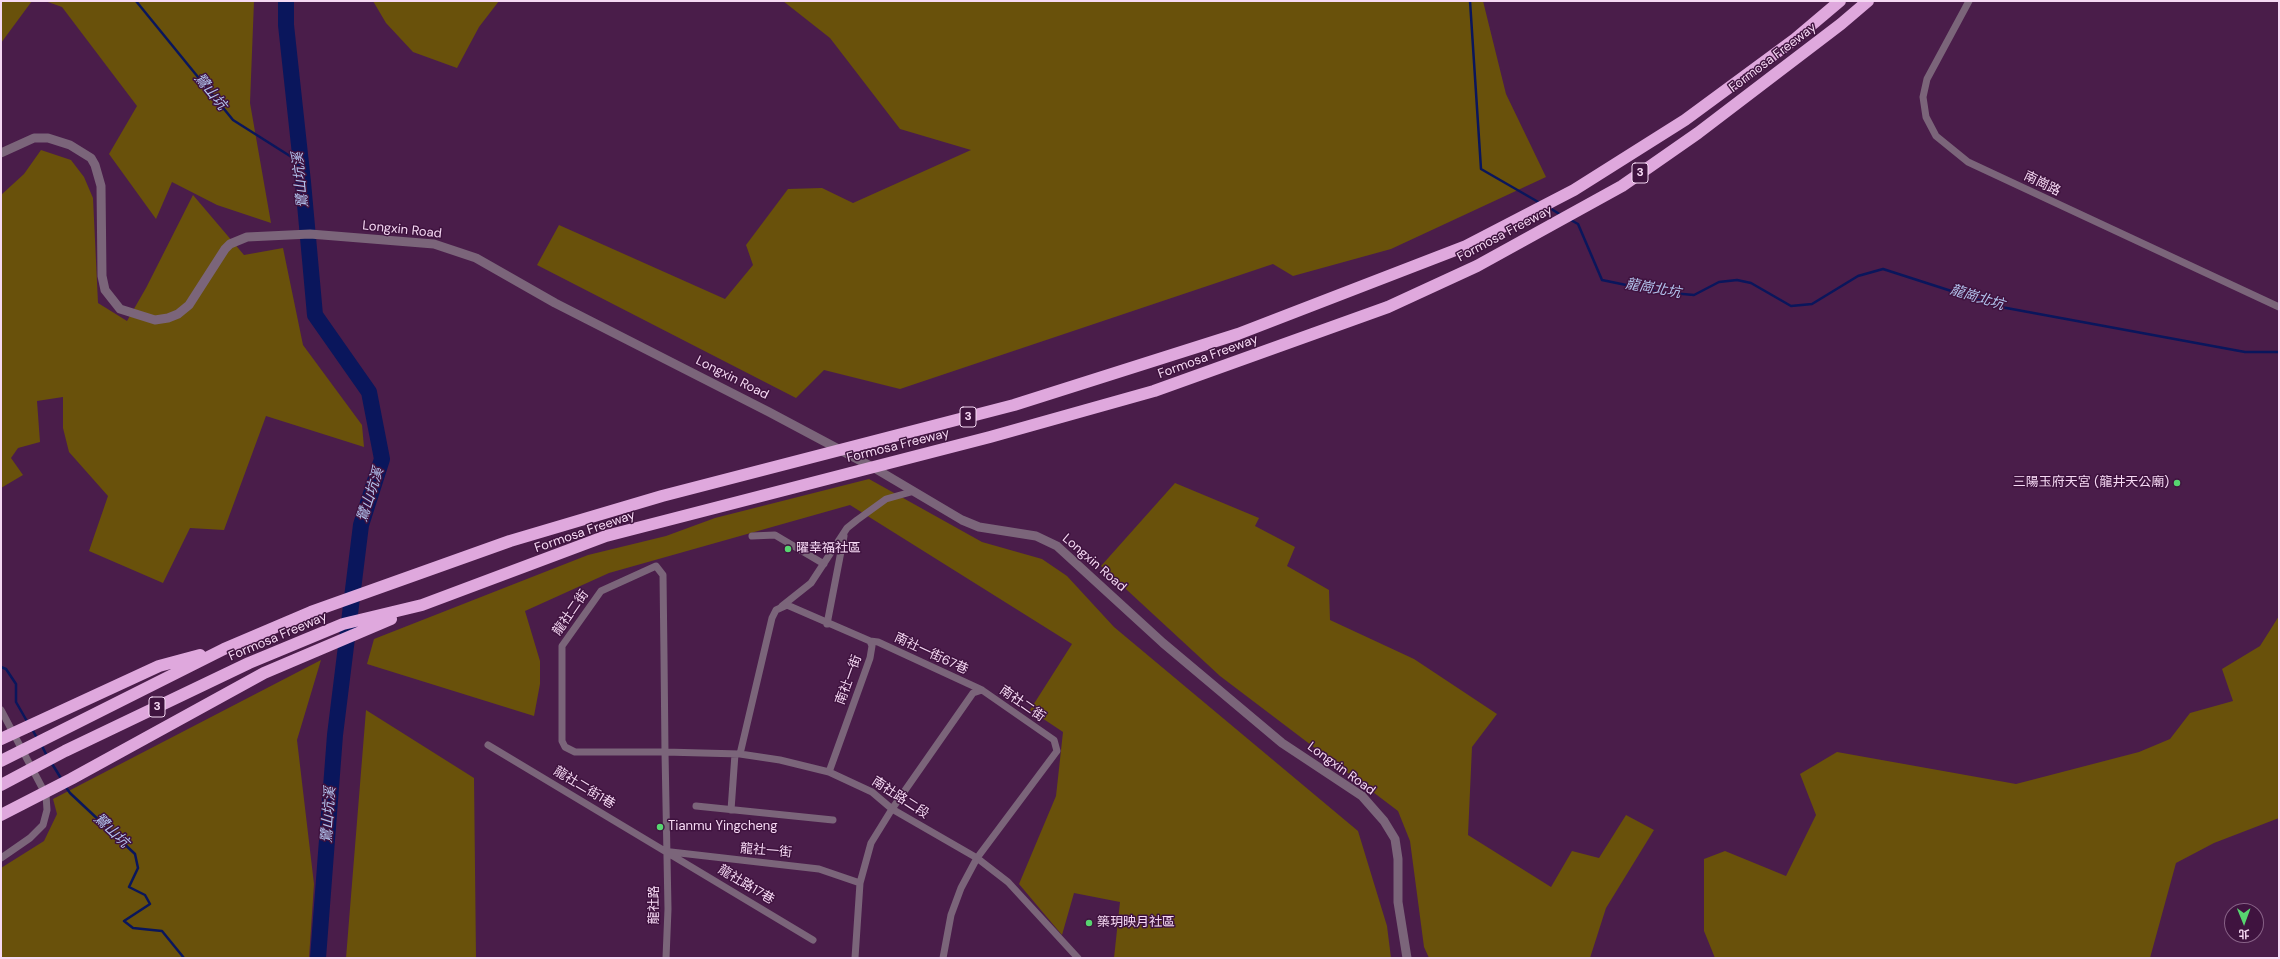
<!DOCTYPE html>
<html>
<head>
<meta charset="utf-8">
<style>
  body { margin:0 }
  #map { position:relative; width:2280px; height:959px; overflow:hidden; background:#4a1d4a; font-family:"DM Sans","Noto Sans TC",sans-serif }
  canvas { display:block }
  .frame { position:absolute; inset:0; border:2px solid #f6d9f4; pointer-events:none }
  .north { position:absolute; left:2224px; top:903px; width:40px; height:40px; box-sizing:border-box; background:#3f133f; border:1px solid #886287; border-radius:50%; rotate:179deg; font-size:11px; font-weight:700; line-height:16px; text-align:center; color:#f6d9f4 }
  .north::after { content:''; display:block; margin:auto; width:14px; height:18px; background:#57d570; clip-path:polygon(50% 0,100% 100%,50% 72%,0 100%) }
</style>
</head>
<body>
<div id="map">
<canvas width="2280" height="959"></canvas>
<div class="frame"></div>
<div class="north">北</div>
</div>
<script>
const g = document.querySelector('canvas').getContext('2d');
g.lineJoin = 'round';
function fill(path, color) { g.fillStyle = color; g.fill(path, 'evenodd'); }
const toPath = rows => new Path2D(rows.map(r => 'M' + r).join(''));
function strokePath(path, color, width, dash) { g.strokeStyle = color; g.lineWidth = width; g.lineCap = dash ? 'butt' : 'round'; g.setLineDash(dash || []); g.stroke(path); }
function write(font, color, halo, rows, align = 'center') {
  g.font = font + ' "DM Sans","Noto Sans TC",sans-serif'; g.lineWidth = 3; g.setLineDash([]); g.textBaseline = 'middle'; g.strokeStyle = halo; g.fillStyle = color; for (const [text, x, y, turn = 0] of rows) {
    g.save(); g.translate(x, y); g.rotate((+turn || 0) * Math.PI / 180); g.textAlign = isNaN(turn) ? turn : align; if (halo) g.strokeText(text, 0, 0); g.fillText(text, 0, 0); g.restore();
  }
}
const green = toPath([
  [1,1,32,1,1,43],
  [45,1,254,1,250,103,271,223,217,205,172,182,156,219,109,154,137,106,62,7],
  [373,1,499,1,479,27,457,68,413,52,386,23],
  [783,1,1483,1,1506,94,1546,177,1391,249,1293,276,1273,264,900,389,824,370,796,398,537,265,559,225,725,299,753,265,746,245,788,189,822,188,853,203,971,150,900,129,830,38],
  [41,150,71,160,84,177,93,198,98,303,127,321,146,288,193,195,244,255,283,248,303,345,362,425,364,447,266,416,224,530,190,528,163,583,89,551,108,496,69,452,63,428,63,397,37,401,40,442,18,448,11,458,23,475,1,488,1,195,24,174],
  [869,479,982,542,1042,559,1067,576,1114,627,1358,831,1387,926,1391,958,1114,958,1120,902,1074,893,1062,935,1019,884,1056,796,1063,732,1030,710,1072,644,850,505,609,573,525,611,540,661,540,684,534,716,367,664,374,639,588,555,666,536,715,518],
  [1175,483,1259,518,1255,526,1295,547,1287,566,1329,590,1330,620,1414,659,1497,714,1472,747,1468,835,1551,887,1572,851,1599,858,1626,815,1654,830,1606,908,1590,958,1429,958,1424,947,1410,841,1398,811,1220,676,1101,566],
  [2279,616,2279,818,2214,843,2176,863,2150,958,1715,958,1704,931,1704,859,1725,851,1786,876,1816,815,1800,774,1837,752,2016,784,2139,752,2170,739,2190,713,2233,701,2222,669,2260,646],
  [321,660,297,740,314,884,309,958,1,958,1,868,44,841,57,814,53,799],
  [366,710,474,778,476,958,346,958]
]);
const stream = toPath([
  [136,1,233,120,301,163],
  [1470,1,1481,169,1540,203],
  [1548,207,1561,215],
  [1569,219,1578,224,1602,280,1660,292,1694,295,1719,282,1737,280,1751,283,1791,306,1812,304,1858,276,1883,269,2001,307,2245,352,2279,352],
  [1,667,6,669,16,684,16,702,28,723],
  [32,729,37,738],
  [41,744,47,756],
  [51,762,62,780],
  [65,786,70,793,135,854,138,868,129,887,145,895,150,904,124,921,133,928,162,931,184,958]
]);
const river = toPath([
  [286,1,286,25,303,182,315,315,369,392,382,459,361,525,335,735,318,958]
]);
const minor = toPath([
  [1969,1,1927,79,1923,97,1926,117,1936,136,1968,162,2279,307],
  [752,536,775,535,824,564],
  [782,606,811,583,847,528,857,520,886,499,911,492],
  [827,624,844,536],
  [870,641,878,642,982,690],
  [1,710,46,795,47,810,43,825,30,838,1,858],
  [488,745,813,940],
  [740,754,772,618,776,610,787,605,870,641,872,646,870,658,829,772],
  [696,806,833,820],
  [731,810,735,754],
  [671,852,819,869,860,883],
  [666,958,668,909,665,752,664,656,663,575,656,566,601,591,562,646,562,741,565,747,575,752,665,752,740,754,780,760,829,772,872,792,892,809,977,858,1008,882,1078,958],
  [855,958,860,883,871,843,892,809,973,693,982,690,1054,740,1057,751,977,858,961,888,951,915,943,958]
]);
const tertiary = toPath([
  [1,153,34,138,48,138,70,145,91,158,95,165,101,186,102,276,105,290,120,309,155,320,168,318,178,314,189,305,225,249,230,244,247,237,310,234,434,244,476,258,555,303,769,412,876,469,962,520,979,527,1036,536,1057,546,1163,643,1282,743,1362,796,1384,821,1395,839,1398,859,1398,902,1407,958]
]);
const motorway = toPath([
  [1,739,159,666,200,655],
  [1,761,224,649,311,612,510,541,662,496,1014,405,1238,334,1466,246,1574,190,1685,120,1795,39,1840,1],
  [1,785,65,751,249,663,343,624,422,605,606,536,990,437,1154,391,1388,307,1477,266,1622,186,1698,133,1841,24,1868,1],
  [1,815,71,779,264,673,391,619]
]);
const markers = [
  [2177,483,4,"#57d570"],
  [788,549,4,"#57d570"],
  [660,827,4,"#57d570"],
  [1089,923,4,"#57d570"]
];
const shields = [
  [1640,173,16],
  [968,417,16],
  [157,707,16]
];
const shieldNames = [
  ["3",1640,173],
  ["3",968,417],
  ["3",157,707]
];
const streetNames = [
  ["Formosa Freeway",1773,58,-37],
  ["南崗路",2042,184,26],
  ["Longxin Road",402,230,6],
  ["Formosa Freeway",1505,234,-28],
  ["Formosa Freeway",1208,357,-20],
  ["Longxin Road",732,378,27],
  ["Formosa Freeway",898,446,-14],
  ["Formosa Freeway",585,532,-19],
  ["Longxin Road",1094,563,41],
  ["龍社二街",571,613,-55],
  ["Formosa Freeway",278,637,-23],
  ["南社一街67巷",931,654,25],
  ["南社一街",849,680,-70],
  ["南社二街",1022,704,35],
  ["Longxin Road",1341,769,36],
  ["龍社二街1巷",584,788,31],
  ["南社路二段",900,798,33],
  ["龍社一街",766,851,5],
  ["龍社路17巷",746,885,31],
  ["龍社路",655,905,-90]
];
const poiNames = [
  ["三陽玉府天宮 (龍井天公廟)",2169,483,"right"],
  ["曜幸福社區",796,549],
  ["Tianmu Yingcheng",668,827],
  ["築玥映月社區",1097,923]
];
const waterNames = [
  ["鷺山坑",210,92,51],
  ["鷺山坑溪",301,180,-96],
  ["龍崗北坑",1653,289,10],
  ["龍崗北坑",1977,298,17],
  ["鷺山坑溪",371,495,-72],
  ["鷺山坑溪",329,815,-86],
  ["鷺山坑",111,831,43]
];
fill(green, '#69510b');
strokePath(stream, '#0a165c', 2.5);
strokePath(river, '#0a165c', 16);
strokePath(minor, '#7b657a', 7);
strokePath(tertiary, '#7b657a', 9);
strokePath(motorway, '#dfa8dd', 12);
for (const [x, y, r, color] of markers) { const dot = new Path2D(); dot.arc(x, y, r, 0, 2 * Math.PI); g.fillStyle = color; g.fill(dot); strokePath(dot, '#3f133f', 1.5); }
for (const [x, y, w] of shields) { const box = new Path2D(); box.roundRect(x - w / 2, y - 10, w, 20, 3); g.fillStyle = '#3f133f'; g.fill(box); strokePath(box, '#f6d9f4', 1); }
write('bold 12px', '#f6d9f4', null, shieldNames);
write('13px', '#f6d9f4', '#3f133f', streetNames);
write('13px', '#f6d9f4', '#3f133f', poiNames, 'left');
write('italic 14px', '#b4c5ef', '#3f133f', waterNames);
</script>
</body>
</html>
